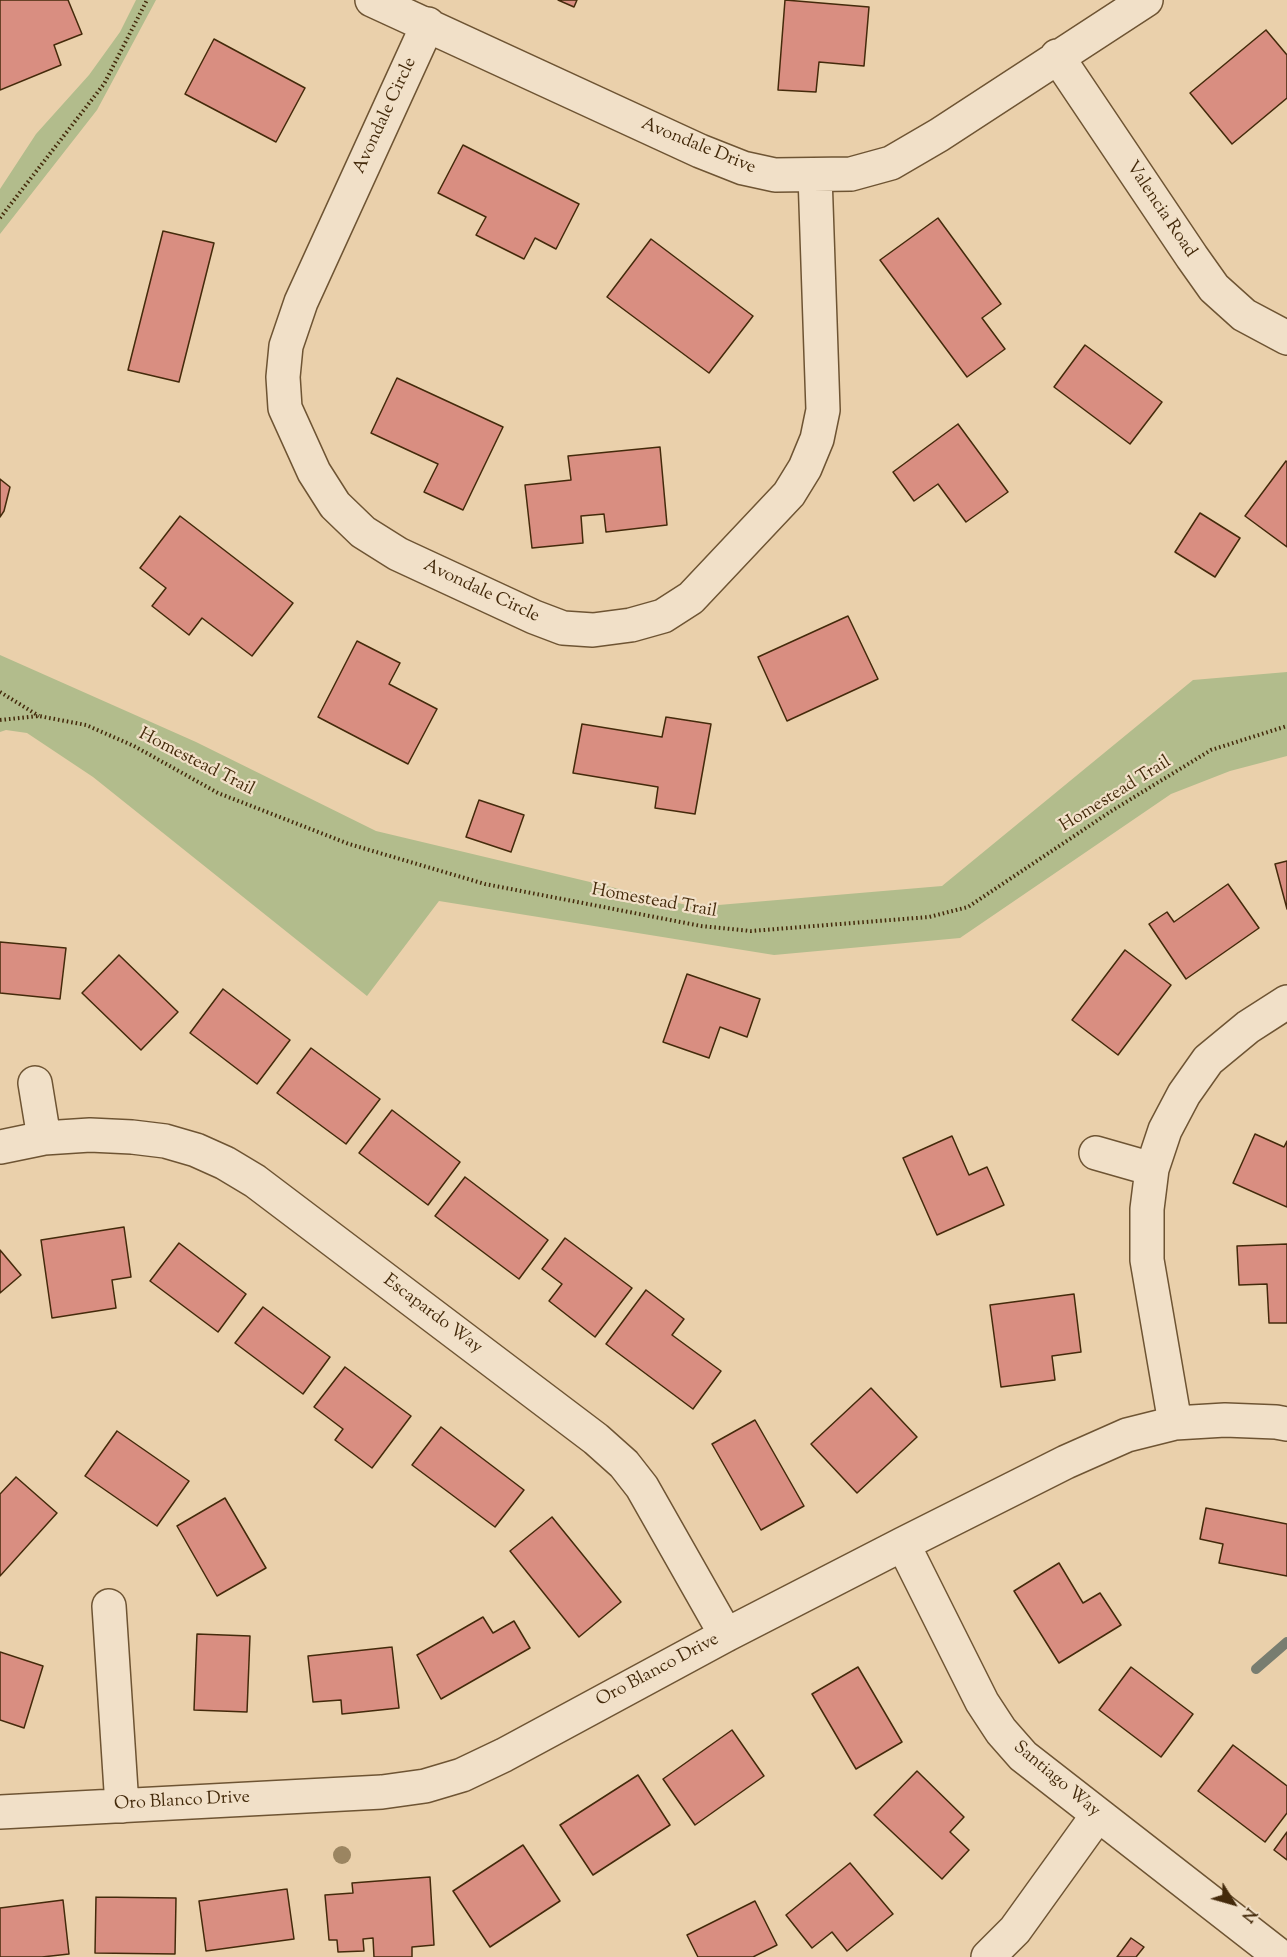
<!DOCTYPE html>
<html>
<head>
<meta charset="utf-8">
<style>
  body { margin:0 }
  #map { position:relative; width:1287px; height:1957px; overflow:hidden; background:#ead0ab; font-family:"Sorts Mill Goudy",serif }
  canvas { display:block }
  .north { position:absolute; left:1203px; top:1873px; width:60px; height:60px; -webkit-text-stroke:4px #f1e0c8; paint-order:stroke; rotate:127deg; font-size:16px; font-weight:700; line-height:24px; text-align:center; color:#442a0b }
  .north::after { content:''; display:block; margin:auto; width:21px; height:27px; background:#442a0b; clip-path:polygon(50% 0,100% 100%,50% 72%,0 100%) }
</style>
</head>
<body>
<div id="map">
<canvas width="1287" height="1957"></canvas>
<div class="north">N</div>
</div>
<script>
const g = document.querySelector('canvas').getContext('2d');
g.lineJoin = 'round';
function fill(path, color) { g.fillStyle = color; g.fill(path, 'evenodd'); }
const toPath = rows => new Path2D(rows.map(r => 'M' + r).join(''));
function strokePath(path, color, width, dash) { g.strokeStyle = color; g.lineWidth = width; g.lineCap = dash ? 'butt' : 'round'; g.setLineDash(dash || []); g.stroke(path); }
function write(font, color, halo, rows, align = 'center') {
  g.font = font + ' "Sorts Mill Goudy",serif'; g.lineWidth = 4.5; g.setLineDash([]); g.textBaseline = 'middle'; g.strokeStyle = halo; g.fillStyle = color; for (const [text, x, y, turn = 0] of rows) {
    g.save(); g.translate(x, y); g.rotate((+turn || 0) * Math.PI / 180); g.textAlign = isNaN(turn) ? turn : align; if (halo) g.strokeText(text, 0, 0); g.fillText(text, 0, 0); g.restore();
  }
}
const green = toPath([
  [136,0,156,0,97,110,0,234,0,189,36,134,89,75,120,32],
  [0,655,196,742,376,831,695,907,942,886,1193,680,1287,672,1287,756,1230,771,1171,794,960,938,774,955,439,901,367,996,93,777,27,733,6,730,0,732]
]);
const stream = toPath([
  [1256,1669,1287,1642]
]);
const building = toPath([
  [0,0,68,0,82,34,54,45,61,65,0,90,0,0],
  [558,0,577,0,574,7,558,0],
  [785,0,869,7,864,66,819,62,816,92,778,90,785,0],
  [1266,30,1287,55,1287,98,1232,144,1190,93,1266,30],
  [214,39,305,88,276,142,185,94,214,39],
  [463,145,579,204,556,249,535,238,524,259,476,235,486,217,438,193,463,145],
  [938,218,1001,304,982,318,1005,349,967,377,880,260,938,218],
  [163,231,214,243,179,382,128,370,163,231],
  [651,239,753,316,709,373,607,297,651,239],
  [1085,345,1162,402,1130,444,1054,387,1085,345],
  [397,378,503,427,463,510,424,492,438,464,371,433,397,378],
  [958,424,1008,492,966,522,938,484,914,501,893,472,958,424],
  [660,447,667,525,606,532,604,514,581,516,583,543,532,548,525,485,571,480,568,456,660,447],
  [1286,461,1287,462,1287,547,1245,516,1286,461],
  [0,479,10,487,4,511,0,517,0,479],
  [1200,513,1240,538,1215,577,1175,552,1200,513],
  [180,516,293,603,252,656,202,618,189,635,152,606,166,588,140,568,180,516],
  [848,616,878,679,787,721,758,657,848,616],
  [357,641,400,663,389,684,437,709,408,764,318,717,357,641],
  [666,717,711,724,695,814,655,808,658,787,573,773,582,724,662,737,666,717],
  [479,800,524,815,511,852,466,837,479,800],
  [1287,861,1287,909,1275,864,1287,861],
  [1228,884,1259,928,1186,979,1149,924,1167,912,1174,922,1228,884],
  [0,942,66,948,60,999,0,993,0,942],
  [1125,950,1171,985,1118,1055,1072,1020,1125,950],
  [119,955,178,1012,141,1050,82,993,119,955],
  [687,974,760,999,747,1037,720,1027,709,1058,663,1042,687,974],
  [223,989,290,1040,257,1084,190,1033,223,989],
  [311,1048,380,1099,346,1144,277,1093,311,1048],
  [392,1110,460,1162,428,1205,359,1153,392,1110],
  [1255,1134,1284,1147,1287,1141,1287,1207,1233,1183,1255,1134],
  [952,1136,969,1175,987,1167,1004,1205,937,1235,903,1158,952,1136],
  [465,1177,548,1240,519,1279,435,1216,465,1177],
  [124,1227,131,1277,112,1280,116,1308,52,1318,41,1240,124,1227],
  [565,1238,632,1288,595,1337,549,1301,562,1284,542,1269,565,1238],
  [179,1243,246,1294,218,1332,150,1281,179,1243],
  [1287,1244,1287,1323,1269,1323,1267,1284,1239,1285,1237,1246,1287,1244],
  [0,1250,21,1275,0,1293,0,1250],
  [646,1290,684,1319,672,1335,721,1371,693,1409,606,1344,646,1290],
  [1074,1294,1081,1352,1052,1356,1055,1380,1001,1387,990,1305,1074,1294],
  [263,1307,330,1357,303,1394,235,1343,263,1307],
  [345,1367,411,1416,372,1468,335,1440,343,1429,314,1407,345,1367],
  [871,1388,917,1437,857,1493,811,1444,871,1388],
  [755,1420,804,1506,761,1530,712,1444,755,1420],
  [441,1427,524,1490,495,1527,412,1465,441,1427],
  [117,1431,189,1481,157,1526,85,1476,117,1431],
  [16,1477,57,1513,0,1576,0,1494,16,1477],
  [225,1498,266,1568,217,1596,177,1526,225,1498],
  [1206,1508,1287,1524,1287,1576,1219,1563,1223,1544,1200,1539,1206,1508],
  [552,1517,621,1602,579,1637,510,1551,552,1517],
  [1059,1563,1083,1603,1100,1593,1121,1625,1059,1663,1014,1591,1059,1563],
  [483,1617,493,1633,514,1621,530,1648,441,1699,417,1655,483,1617],
  [197,1634,250,1636,247,1712,194,1710,197,1634],
  [392,1647,399,1708,342,1714,341,1700,313,1702,308,1656,392,1647],
  [0,1652,43,1666,24,1728,0,1720,0,1652],
  [858,1667,902,1742,856,1769,812,1694,858,1667],
  [1131,1667,1193,1714,1161,1757,1099,1710,1131,1667],
  [732,1730,764,1776,695,1825,663,1779,732,1730],
  [1233,1745,1287,1786,1287,1813,1265,1842,1198,1791,1233,1745],
  [917,1771,964,1817,950,1832,969,1850,942,1879,874,1815,917,1771],
  [638,1775,670,1825,593,1875,560,1825,638,1775],
  [1287,1832,1287,1860,1274,1850,1287,1832],
  [523,1845,560,1901,490,1947,453,1891,523,1845],
  [850,1863,893,1914,847,1951,832,1932,812,1948,786,1915,850,1863],
  [430,1877,434,1945,412,1947,412,1957,374,1957,373,1938,363,1939,364,1951,338,1952,337,1940,329,1940,325,1895,353,1893,352,1883,430,1877],
  [287,1889,294,1939,206,1951,199,1901,287,1889],
  [96,1897,176,1898,175,1954,95,1953,96,1897],
  [63,1900,69,1954,42,1957,0,1957,0,1908,63,1900],
  [755,1901,777,1945,753,1957,698,1957,687,1935,755,1901],
  [1131,1938,1144,1947,1136,1957,1117,1957,1131,1938]
]);
const path = toPath([
  [0,218,104,84,147,0],
  [0,692,39,716],
  [0,720,39,716,86,725,134,746,218,793,349,844,485,884,701,926,751,931,929,917,968,907,1113,810,1211,750,1287,726]
]);
const minor = toPath([
  [372,0,700,151,743,168,775,175,851,174,891,163,939,135,1146,0],
  [428,24,301,302,286,346,283,377,285,408,314,472,335,505,363,532,398,554,534,617,563,628,593,630,631,625,663,616,691,598,789,494,805,468,817,439,823,410,815,175],
  [1057,56,1192,257,1214,288,1244,315,1287,338],
  [35,1083,44,1138],
  [0,1147,44,1138,90,1135,132,1137,165,1141,196,1150,225,1163,255,1181,596,1439,624,1464,642,1487,726,1635],
  [1096,1153,1152,1169],
  [1175,1423,1147,1260,1147,1209,1152,1169,1165,1130,1184,1094,1208,1060,1248,1027,1287,1002],
  [903,1544,982,1702,1001,1731,1023,1756,1281,1957],
  [109,1606,122,1806],
  [0,1812,382,1792,425,1786,462,1775,504,1755,726,1635,903,1544,1066,1462,1127,1435,1175,1423,1225,1420,1276,1422,1287,1424],
  [988,1957,1015,1930,1097,1816]
]);
const trees = [
  [342,1855]
];
const streetNames = [
  ["Avondale Circle",386,116,-65],
  ["Avondale Drive",698,147,22],
  ["Valencia Road",1160,210,56],
  ["Avondale Circle",481,592,25],
  ["Homestead Trail",196,763,27],
  ["Homestead Trail",1116,795,-32],
  ["Homestead Trail",654,902,10],
  ["Escapardo Way",432,1315,37],
  ["Oro Blanco Drive",658,1671,-28],
  ["Santiago Way",1056,1780,40],
  ["Oro Blanco Drive",182,1802,-3]
];
fill(green, '#b2bc8c');
strokePath(stream, '#787d70', 10);
fill(building, '#d98e81');
strokePath(building, '#442a0b', 1.5);
strokePath(minor, '#6e5433', 36);
strokePath(path, '#442a0b', 4, [1.5, 3]);
strokePath(minor, '#f1e0c8', 33);
g.fillStyle = '#9b8561';
for (const [x, y] of trees) { g.beginPath(); g.arc(x, y, 9, 0, 2 * Math.PI); g.fill(); }
write('18px', '#442a0b', '#f1e0c8', streetNames);
</script>
</body>
</html>
